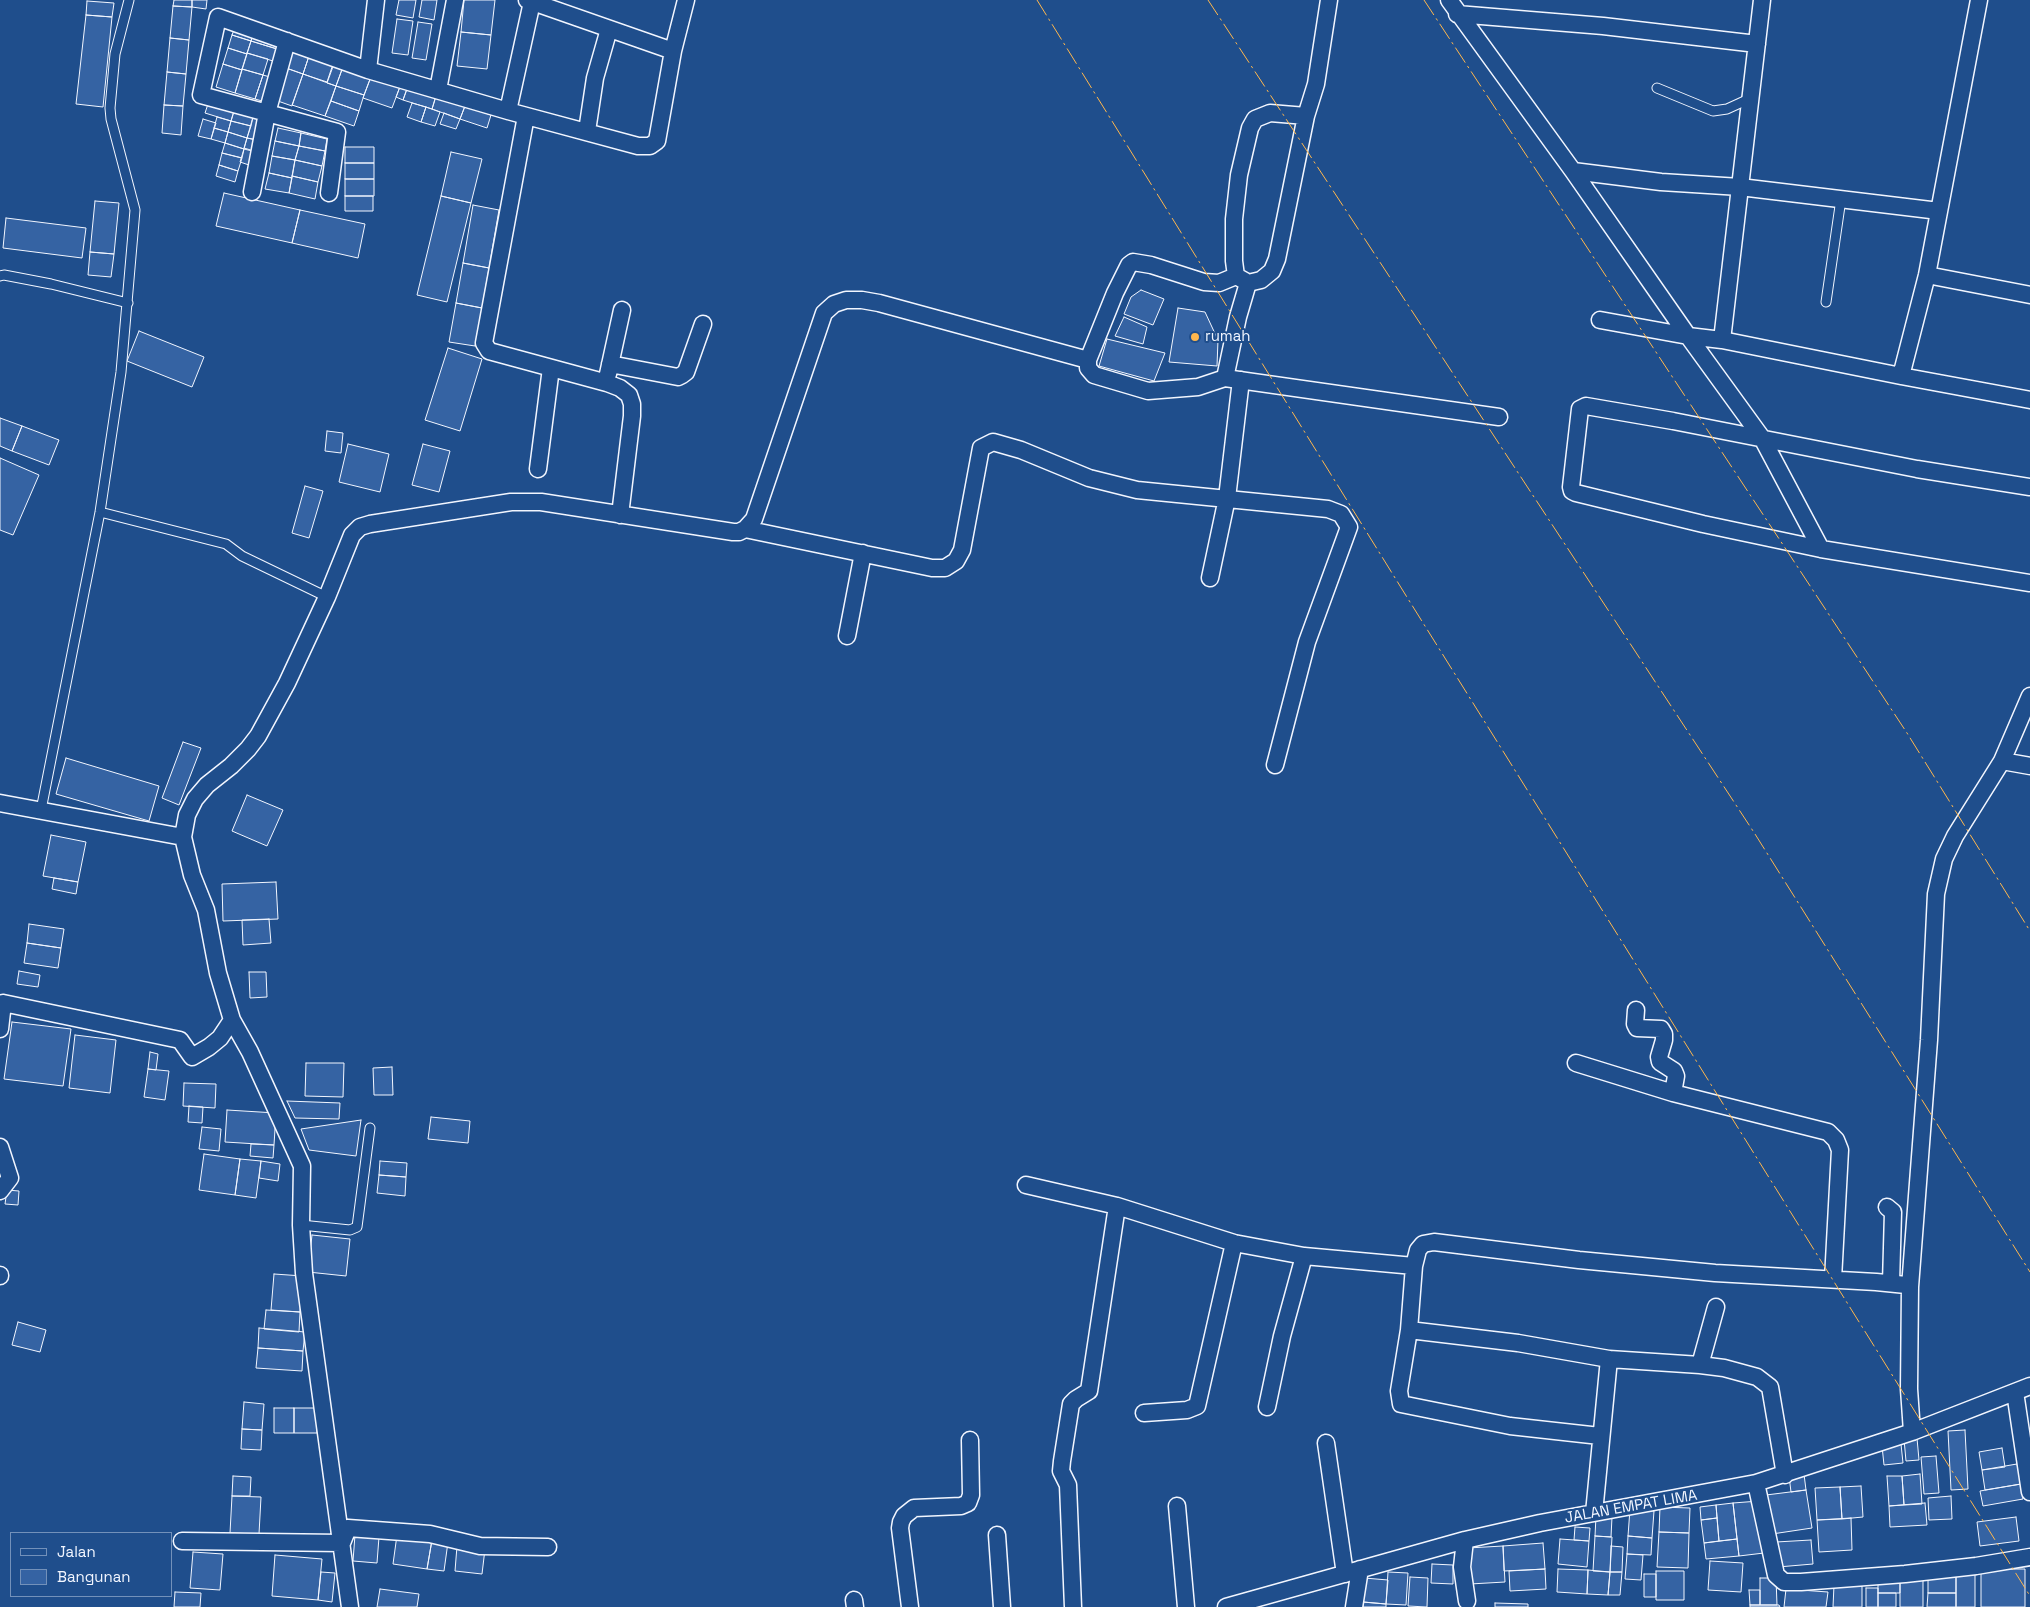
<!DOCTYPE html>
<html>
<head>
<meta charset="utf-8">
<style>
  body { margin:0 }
  #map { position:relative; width:2030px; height:1607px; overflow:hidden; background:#1f4e8c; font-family:"Space Grotesk",sans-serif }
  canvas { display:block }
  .legend { position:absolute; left:10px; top:1532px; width:162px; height:65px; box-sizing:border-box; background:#1f4e8c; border:1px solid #7391ba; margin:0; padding:6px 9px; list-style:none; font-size:15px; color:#f2f6ff }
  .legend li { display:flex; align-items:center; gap:10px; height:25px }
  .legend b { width:25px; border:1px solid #7391ba }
</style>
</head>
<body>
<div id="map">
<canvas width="2030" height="1607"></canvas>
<ul class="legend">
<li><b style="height:6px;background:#1f4e8c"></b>Jalan</li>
<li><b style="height:14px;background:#3563a3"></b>Bangunan</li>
</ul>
</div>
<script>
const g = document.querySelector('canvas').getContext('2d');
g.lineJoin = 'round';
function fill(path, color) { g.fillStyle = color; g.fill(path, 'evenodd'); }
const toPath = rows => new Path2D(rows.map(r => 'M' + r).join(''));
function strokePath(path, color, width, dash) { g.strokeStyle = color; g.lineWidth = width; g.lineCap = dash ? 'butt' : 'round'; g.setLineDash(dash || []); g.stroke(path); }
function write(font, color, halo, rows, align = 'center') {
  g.font = font + ' "Space Grotesk",sans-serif'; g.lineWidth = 4; g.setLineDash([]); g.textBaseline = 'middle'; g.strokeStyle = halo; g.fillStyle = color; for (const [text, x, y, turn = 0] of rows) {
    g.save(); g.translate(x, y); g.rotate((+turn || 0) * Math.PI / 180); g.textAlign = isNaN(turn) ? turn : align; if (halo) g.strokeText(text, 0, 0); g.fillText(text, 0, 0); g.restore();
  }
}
const building = toPath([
  [174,0,192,0,192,7,173,6,174,0],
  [192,0,207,0,206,9,192,7,192,0],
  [399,0,416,0,413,18,396,15,399,0],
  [422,0,437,0,434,20,419,17,422,0],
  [464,0,495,0,491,35,461,32,464,0],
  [87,1,114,3,112,17,86,15,87,1],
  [173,6,192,7,189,40,170,38,173,6],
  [86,15,112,17,103,107,76,104,86,15],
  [397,19,413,21,408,55,392,53,397,19],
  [418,22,432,24,426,60,412,58,418,22],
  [236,25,254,31,251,41,232,35,236,25],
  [254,31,280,39,277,49,251,41,254,31],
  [461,32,491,35,487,69,457,66,461,32],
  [232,35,251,41,247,54,228,48,232,35],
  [170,38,189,40,186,74,167,72,170,38],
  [251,41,277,49,273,61,247,53,251,41],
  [294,44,311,50,303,74,286,68,294,44],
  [228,48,247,54,242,70,223,64,228,48],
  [311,50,335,58,327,82,303,74,311,50],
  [247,53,268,59,263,75,242,69,247,53],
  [335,61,344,64,336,86,327,83,335,61],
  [223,64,242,70,235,93,216,87,223,64],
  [344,64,372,74,364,95,336,86,344,64],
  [286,68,303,74,292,106,275,100,286,68],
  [242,69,263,75,255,99,235,93,242,69],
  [167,72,186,74,183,106,164,105,167,72],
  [303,74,336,86,325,116,292,105,303,74],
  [372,74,401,84,392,108,363,98,372,74],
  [263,75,270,77,262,101,255,99,263,75],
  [401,84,408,86,403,100,396,97,401,84],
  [336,86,364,95,359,111,331,101,336,86],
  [408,86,436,96,432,109,403,100,408,86],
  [436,96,465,106,460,119,432,109,436,96],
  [331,101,359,111,354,126,325,116,331,101],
  [412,103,426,107,421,122,407,117,412,103],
  [208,104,234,111,231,121,205,113,208,104],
  [164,105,183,106,181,135,162,133,164,105],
  [465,106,491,115,487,128,460,119,465,106],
  [426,107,440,112,435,126,421,122,426,107],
  [234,111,253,117,251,126,231,121,234,111],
  [444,113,460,119,456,129,440,124,444,113],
  [217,117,231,121,228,132,214,128,217,117],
  [253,117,262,119,257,140,247,138,253,117],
  [203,119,216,123,211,139,198,136,203,119],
  [231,121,251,126,247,138,228,132,231,121],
  [214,128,228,132,225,143,211,139,214,128],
  [278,128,301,133,299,146,275,141,278,128],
  [228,132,247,138,244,149,225,143,228,132],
  [301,133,327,139,325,151,299,146,301,133],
  [247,138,257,140,254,151,244,148,247,138],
  [275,141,299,146,295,160,272,156,275,141],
  [225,143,244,149,242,158,222,153,225,143],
  [299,146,325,151,322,166,295,160,299,146],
  [345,147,374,147,374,163,345,163,345,147],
  [244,149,256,152,252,166,240,162,244,149],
  [451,152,482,159,471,203,441,196,451,152],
  [222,153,242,158,238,171,219,165,222,153],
  [272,156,295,160,292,178,269,173,272,156],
  [295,160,322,166,318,182,292,176,295,160],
  [345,163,374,163,374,179,345,179,345,163],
  [219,165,238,171,235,182,216,176,219,165],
  [269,173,292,178,289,193,265,189,269,173],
  [292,176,318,182,315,199,289,193,292,176],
  [345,179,374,179,374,196,345,196,345,179],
  [224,193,300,210,292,243,216,226,224,193],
  [345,196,373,196,373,211,345,211,345,196],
  [441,196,471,203,447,302,417,295,441,196],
  [95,201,119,203,114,254,90,252,95,201],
  [473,205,499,210,489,268,463,263,473,205],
  [300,210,365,224,358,258,292,243,300,210],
  [6,218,86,228,82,258,3,248,6,218],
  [90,252,114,254,111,277,88,275,90,252],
  [463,263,489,268,482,308,456,303,463,263],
  [1141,290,1164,299,1153,325,1124,314,1131,297,1141,290],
  [456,303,482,308,475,346,449,342,456,303],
  [1178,308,1205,312,1218,340,1217,366,1169,362,1178,308],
  [1124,317,1147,327,1143,344,1115,336,1124,317],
  [139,331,204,357,192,387,127,361,139,331],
  [1107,339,1165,353,1154,381,1099,366,1107,339],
  [448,348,482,359,460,431,425,420,448,348],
  [0,418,22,426,12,451,0,446,0,418],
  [22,426,59,440,49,465,12,451,22,426],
  [327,431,343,433,341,453,325,451,327,431],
  [348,444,389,454,380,492,339,482,348,444],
  [423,444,450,451,439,492,412,485,423,444],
  [0,458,39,475,13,535,0,530,0,458],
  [305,486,323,491,309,538,292,533,305,486],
  [183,742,201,748,179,805,162,798,183,742],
  [66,758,159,786,149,821,56,794,66,758],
  [247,795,283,810,267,846,232,831,247,795],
  [51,835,86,842,78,882,43,876,51,835],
  [54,878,78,882,76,894,52,889,54,878],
  [276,882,278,919,223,921,222,884,276,882],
  [269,919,271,943,243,945,242,920,269,919],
  [29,924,64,929,61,948,27,943,29,924],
  [27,943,61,948,58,968,24,963,27,943],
  [19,971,40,975,38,987,17,984,19,971],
  [249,972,266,972,267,997,250,998,249,972],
  [12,1022,71,1029,63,1086,4,1079,12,1022],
  [75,1035,116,1040,110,1093,69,1088,75,1035],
  [150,1052,158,1054,156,1070,148,1069,150,1052],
  [306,1063,344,1063,343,1097,305,1096,306,1063],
  [392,1067,393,1095,374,1095,373,1068,392,1067],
  [148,1069,169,1071,165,1100,144,1097,148,1069],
  [184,1083,216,1084,215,1108,183,1106,184,1083],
  [287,1101,340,1103,339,1119,295,1118,287,1101],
  [189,1106,203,1107,202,1123,188,1122,189,1106],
  [227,1110,276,1113,274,1145,225,1142,227,1110],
  [431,1117,470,1121,468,1143,428,1139,431,1117],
  [361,1120,356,1156,309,1150,301,1129,361,1120],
  [202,1127,221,1129,219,1151,199,1149,202,1127],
  [251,1144,274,1145,273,1158,250,1156,251,1144],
  [204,1154,240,1159,235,1195,199,1190,204,1154],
  [240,1159,261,1161,256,1198,235,1195,240,1159],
  [261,1161,280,1164,278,1181,259,1178,261,1161],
  [380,1161,407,1163,406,1177,379,1175,380,1161],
  [379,1175,406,1177,405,1196,377,1193,379,1175],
  [7,1190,19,1191,18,1205,5,1204,7,1190],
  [312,1235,350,1239,346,1276,308,1272,312,1235],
  [274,1274,303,1276,300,1312,271,1310,274,1274],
  [266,1310,300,1312,299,1332,264,1329,266,1310],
  [18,1322,46,1330,40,1352,12,1345,18,1322],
  [259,1328,305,1332,303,1351,258,1348,259,1328],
  [258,1348,303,1351,302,1371,256,1368,258,1348],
  [244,1402,264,1404,262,1430,242,1429,244,1402],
  [274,1408,294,1408,294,1433,274,1433,274,1408],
  [294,1408,317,1408,317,1433,294,1433,294,1408],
  [242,1429,262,1430,261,1450,241,1449,242,1429],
  [1965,1430,1968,1489,1951,1490,1948,1431,1965,1430],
  [1917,1438,1919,1460,1906,1461,1904,1439,1917,1438],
  [1901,1444,1903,1463,1884,1465,1882,1446,1901,1444],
  [2002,1448,2005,1467,1982,1470,1979,1452,2002,1448],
  [1936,1456,1939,1493,1924,1494,1921,1457,1936,1456],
  [2017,1464,2021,1484,1985,1490,1982,1470,2017,1464],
  [1804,1474,1806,1490,1791,1492,1789,1476,1804,1474],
  [1920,1474,1922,1504,1904,1505,1902,1476,1920,1474],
  [233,1476,251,1477,250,1496,232,1496,233,1476],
  [1887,1476,1902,1476,1904,1505,1889,1506,1887,1476],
  [2021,1484,2023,1499,1983,1506,1980,1491,2021,1484],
  [1861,1486,1863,1517,1842,1519,1840,1487,1861,1486],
  [1840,1487,1842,1519,1817,1520,1815,1488,1840,1487],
  [1806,1490,1812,1528,1772,1534,1766,1495,1806,1490],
  [232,1496,261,1497,259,1534,230,1533,232,1496],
  [1951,1496,1952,1519,1929,1520,1928,1498,1951,1496],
  [1759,1501,1764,1553,1739,1556,1733,1503,1759,1501],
  [1733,1503,1737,1539,1719,1541,1716,1505,1733,1503],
  [1925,1503,1927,1525,1890,1527,1889,1506,1925,1503],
  [1716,1505,1717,1518,1701,1520,1700,1507,1716,1505],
  [1660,1507,1690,1508,1689,1533,1659,1532,1660,1507],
  [1630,1509,1654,1511,1652,1538,1628,1536,1630,1509],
  [1596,1516,1612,1517,1611,1537,1595,1536,1596,1516],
  [2016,1517,2019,1541,1980,1546,1977,1522,2016,1517],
  [1717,1518,1719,1541,1704,1543,1701,1520,1717,1518],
  [1851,1518,1852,1550,1819,1552,1817,1520,1851,1518],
  [1575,1527,1590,1528,1589,1541,1574,1540,1575,1527],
  [1659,1532,1689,1533,1688,1568,1657,1567,1659,1532],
  [355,1535,379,1537,377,1563,353,1561,355,1535],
  [397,1535,432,1540,427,1569,393,1564,397,1535],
  [1595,1536,1612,1537,1610,1572,1593,1571,1595,1536],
  [1628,1536,1652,1538,1651,1555,1627,1554,1628,1536],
  [1560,1539,1589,1541,1587,1567,1558,1564,1560,1539],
  [1737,1539,1739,1556,1706,1559,1704,1543,1737,1539],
  [432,1540,448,1542,444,1571,427,1569,432,1540],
  [1811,1540,1813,1564,1778,1567,1776,1542,1811,1540],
  [1543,1543,1545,1569,1504,1571,1503,1546,1543,1543],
  [457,1546,485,1549,482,1574,455,1571,457,1546],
  [1503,1546,1505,1582,1470,1584,1468,1548,1503,1546],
  [1611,1546,1623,1547,1622,1572,1610,1572,1611,1546],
  [193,1552,223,1554,220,1590,190,1588,193,1552],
  [1627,1554,1643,1555,1641,1580,1625,1579,1627,1554],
  [275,1555,322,1559,318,1600,272,1596,275,1555],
  [1710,1561,1743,1563,1741,1592,1708,1590,1710,1561],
  [1432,1564,1453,1565,1453,1584,1431,1583,1432,1564],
  [1545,1569,1546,1589,1510,1591,1509,1571,1545,1569],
  [1558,1569,1588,1570,1587,1594,1557,1592,1558,1569],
  [1981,1569,2025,1569,2025,1607,1981,1607,1981,1569],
  [1588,1570,1610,1572,1608,1595,1587,1594,1588,1570],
  [1656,1571,1684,1571,1684,1600,1656,1600,1656,1571],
  [321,1572,335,1573,332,1602,318,1600,321,1572],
  [1388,1572,1408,1573,1406,1605,1386,1604,1388,1572],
  [1610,1572,1622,1572,1620,1595,1608,1595,1610,1572],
  [1928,1573,1956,1574,1956,1593,1928,1593,1928,1573],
  [1644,1574,1656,1574,1656,1597,1644,1597,1644,1574],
  [1956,1574,1975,1574,1975,1607,1956,1607,1956,1574],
  [1410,1577,1428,1578,1427,1607,1408,1606,1410,1577],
  [1878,1577,1900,1577,1900,1593,1878,1593,1878,1577],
  [1900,1577,1923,1577,1923,1607,1900,1607,1900,1577],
  [1364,1578,1388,1580,1386,1604,1363,1602,1364,1578],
  [1760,1578,1776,1578,1777,1605,1760,1605,1760,1578],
  [1834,1585,1862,1586,1862,1607,1833,1607,1834,1585],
  [1866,1588,1878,1588,1878,1607,1866,1607,1866,1588],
  [380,1589,419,1594,417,1607,377,1607,380,1589],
  [1786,1589,1828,1592,1826,1607,1784,1607,1786,1589],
  [1749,1590,1760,1590,1760,1605,1750,1605,1749,1590],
  [175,1592,201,1593,200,1607,174,1607,175,1592],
  [1878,1593,1896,1593,1896,1607,1878,1607,1878,1593],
  [1928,1593,1956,1593,1956,1607,1927,1607,1928,1593],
  [1363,1602,1386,1604,1386,1607,1363,1607,1363,1602],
  [1495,1603,1528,1604,1528,1607,1495,1607,1495,1603],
  [1750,1605,1779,1605,1780,1607,1750,1607,1750,1605]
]);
const lane = toPath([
  [1657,88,1713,111,1727,109,1751,98],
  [0,276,4,275,51,284,128,303],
  [1826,302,1841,199],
  [100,512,226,544,242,556,327,597],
  [41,810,100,512,121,372,135,210,111,119,110,108,115,54,129,0],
  [301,1225,350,1230,357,1227,370,1128]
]);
const street = toPath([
  [527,0,673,51],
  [1329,0,1316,84,1306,116,1277,259,1272,271,1261,280,1248,283,1238,317,1225,378,1499,417],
  [1449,0,1573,171,1688,336,1722,340,1901,376],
  [1979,0,1927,275,1901,376,2030,400],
  [1457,14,1603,26,1757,44],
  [368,70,376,0],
  [438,90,455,0],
  [508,111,532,2],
  [526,116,484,343,489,351,607,383,620,388,629,395,632,404,632,416,620,515],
  [587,131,595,78,609,29],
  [1573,171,1661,182,1740,187,1939,211],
  [252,192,267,113,287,41],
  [329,193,337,132,201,95,218,17,368,70,508,111,638,146,650,146,657,141,673,51,686,0],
  [1927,275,2030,295],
  [1245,281,1236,276,1234,261,1234,219,1239,175,1250,128,1255,119,1270,113,1306,116],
  [1600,320,1688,336,1762,438,1821,549],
  [1722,340,1762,0],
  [1088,360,1088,368,1094,375,1148,391,1198,387,1225,378],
  [610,364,678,377,682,375,686,372,703,324],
  [608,374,622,310],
  [538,469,551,368],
  [2030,487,1917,469,1673,421,1586,406,1580,409,1571,487,1572,491,1576,493,1703,524,1821,549,2030,583],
  [745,529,932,568,945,568,956,561,962,550,981,448,993,442,1021,450,1089,478,1137,490,1328,509,1341,514,1349,527,1307,642,1275,765],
  [1210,578,1227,498,1241,380],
  [847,636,863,553],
  [2002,761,2030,766],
  [0,803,183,837],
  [1636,1010,1635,1024,1637,1028,1661,1029,1664,1034,1664,1040,1659,1057,1660,1062,1674,1071,1676,1076,1673,1093,1828,1132,1836,1140,1840,1150,1833,1279],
  [0,1029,3,1003,180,1040,192,1057,209,1047,220,1038,232,1020],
  [1576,1063,1673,1093],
  [0,1147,10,1178,0,1191],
  [1026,1185,1117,1206],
  [1887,1207,1893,1212,1891,1283],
  [0,1275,0,1276],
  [1409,1330,1414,1266,1418,1250,1423,1244,1434,1242,1579,1260,1715,1273,1876,1282,1906,1285,1910,1287],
  [1609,1359,1700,1365,1724,1368,1757,1377,1770,1387,1785,1475],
  [1700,1365,1716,1307],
  [2015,1392,2030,1492],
  [1267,1407,1282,1336,1304,1256],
  [1144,1413,1187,1410,1197,1406,1234,1243,1304,1256,1414,1266],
  [1912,1432,1909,1389,1910,1287,1929,1040,1936,894,1944,859,1955,836,2002,761,2030,696],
  [1326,1443,1345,1574],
  [1756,1483,1776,1575,1784,1582,1801,1582,1905,1574,1976,1566,2030,1557],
  [1177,1506,1186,1607],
  [1594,1513,1609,1359,1518,1343,1409,1330,1399,1391,1401,1404,1510,1426,1600,1436],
  [997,1535,1002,1607],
  [1465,1540,1462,1567,1467,1601],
  [182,1541,342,1543,348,1528,430,1534,480,1546,548,1547],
  [854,1600,855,1607],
  [350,1607,304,1273,301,1225,302,1166,250,1052,232,1020,218,973,206,910,192,875,183,837,187,815,195,799,207,785,231,766,248,749,258,736,287,683,327,597,352,535,360,527,370,524,511,502,541,502,733,532,739,532,745,529,754,519,824,313,834,304,846,300,862,300,879,303,1088,360,1115,293,1129,265,1133,262,1151,265,1204,282,1219,283,1236,276],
  [910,1607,900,1528,901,1522,904,1516,914,1508,961,1506,968,1503,971,1495,970,1440],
  [1073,1607,1068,1485,1061,1471,1062,1461,1071,1404,1076,1399,1089,1391,1117,1206,1234,1243],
  [1226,1607,1465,1540,1540,1523,1756,1483,1912,1432,2030,1386],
  [1354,1607,1360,1569]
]);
const power = toPath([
  [1037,0,1405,594,2030,1596],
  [1208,0,1755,834,2030,1272],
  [1424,0,1907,733,2030,931]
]);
const markers = [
  [1195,337,5,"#ffb74d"]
];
const poiNames = [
  ["rumah",1205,337]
];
const streetNames = [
  ["JALAN EMPAT LIMA",1631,1507,-10]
];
fill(building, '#3563a3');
strokePath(building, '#f2f6ff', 1);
strokePath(lane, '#f2f6ff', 11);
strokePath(street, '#f2f6ff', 19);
strokePath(lane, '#1f4e8c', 9);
strokePath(street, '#1f4e8c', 16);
strokePath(power, '#ffb74d', 1, [18, 4, 2.5, 4]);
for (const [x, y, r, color] of markers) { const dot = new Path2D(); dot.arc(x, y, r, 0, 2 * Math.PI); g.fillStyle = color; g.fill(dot); strokePath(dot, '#1f4e8c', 2); }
write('15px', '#f2f6ff', '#1f4e8c', poiNames, 'left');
write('15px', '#f2f6ff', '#1f4e8c', streetNames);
</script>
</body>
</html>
